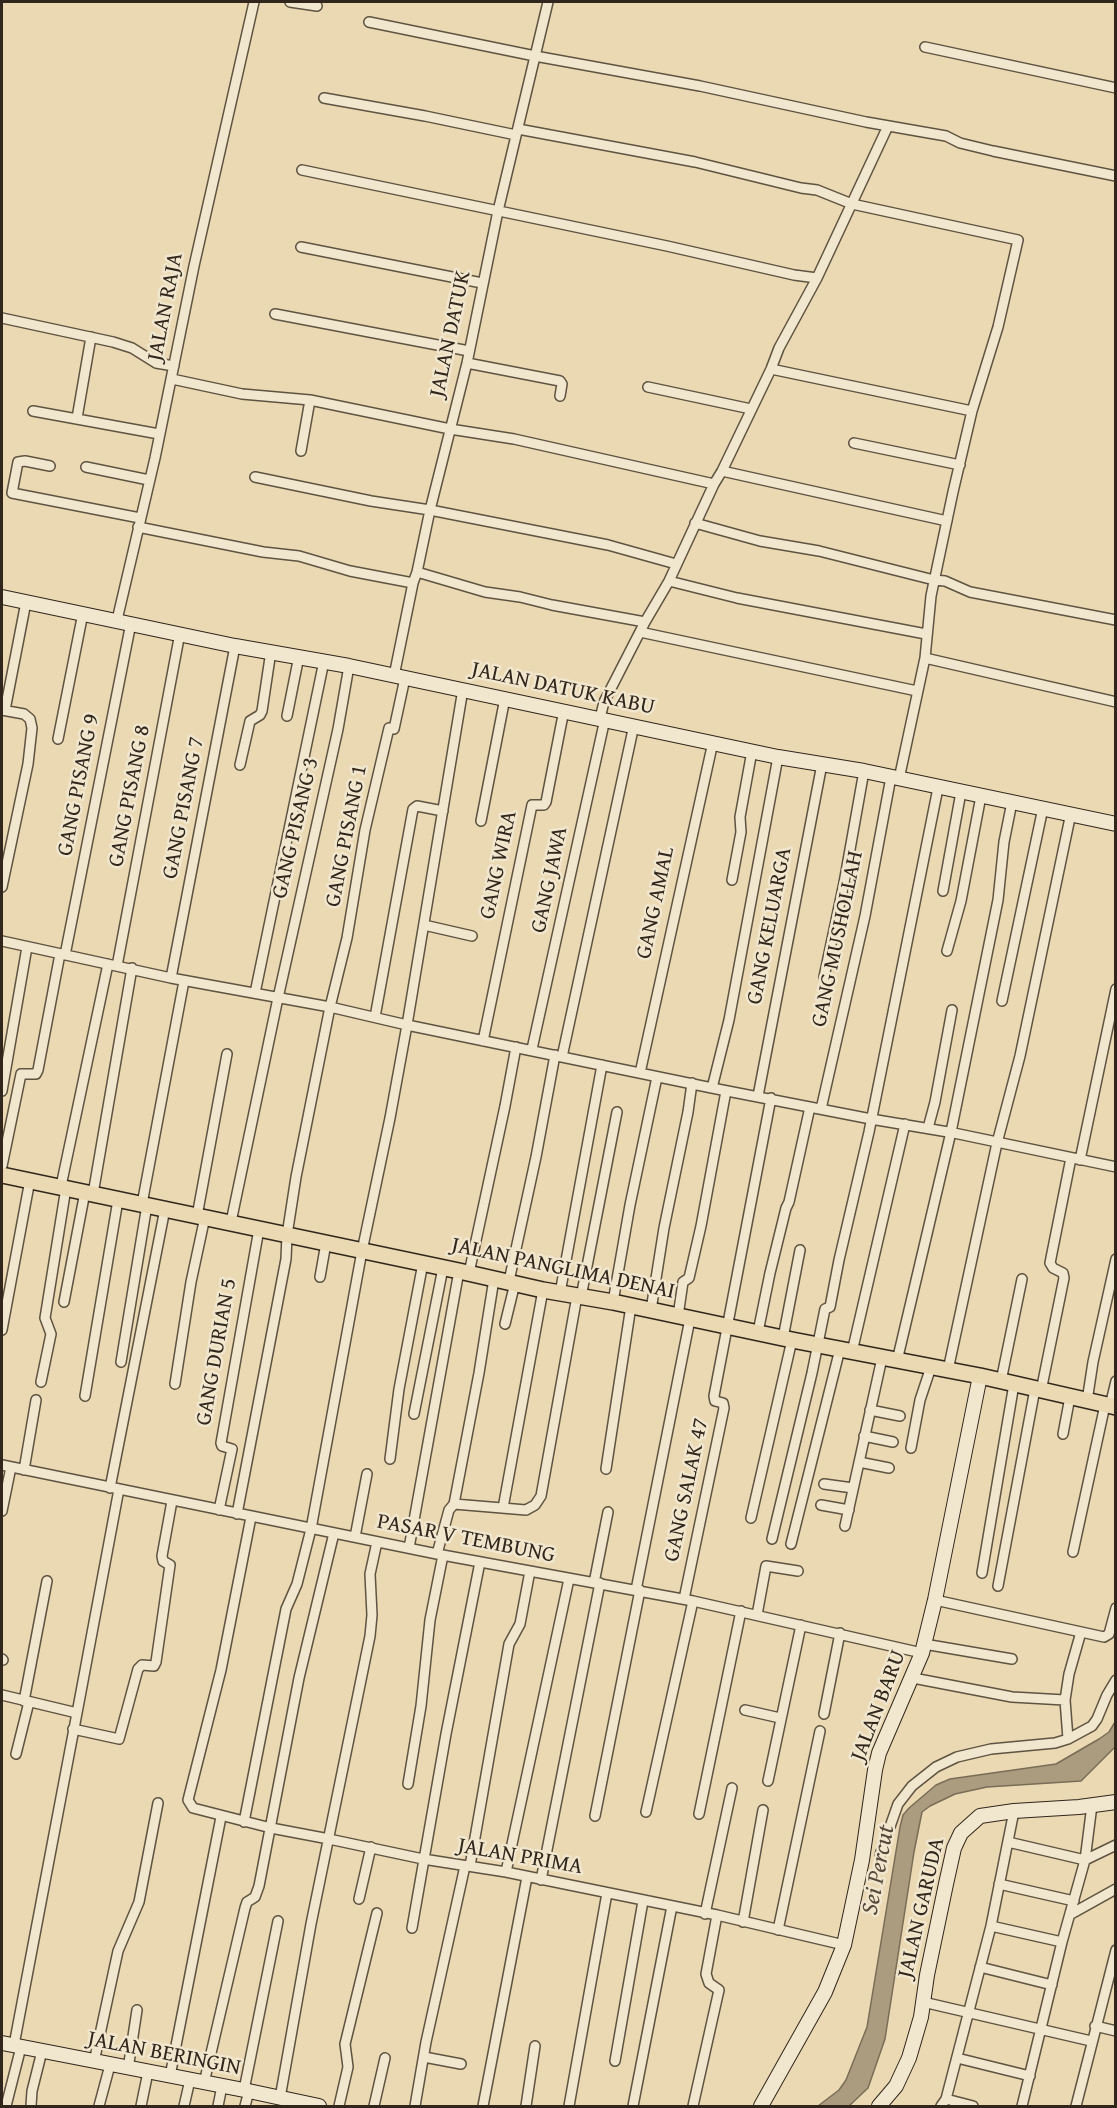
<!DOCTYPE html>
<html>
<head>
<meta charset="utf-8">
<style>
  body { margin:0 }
  #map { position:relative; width:1117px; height:2108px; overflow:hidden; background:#ead9b3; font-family:"Gentium Book Plus",serif }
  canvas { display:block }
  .frame { position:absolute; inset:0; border:3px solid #31261b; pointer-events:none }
</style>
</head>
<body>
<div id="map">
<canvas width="1117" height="2108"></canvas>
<div class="frame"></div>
</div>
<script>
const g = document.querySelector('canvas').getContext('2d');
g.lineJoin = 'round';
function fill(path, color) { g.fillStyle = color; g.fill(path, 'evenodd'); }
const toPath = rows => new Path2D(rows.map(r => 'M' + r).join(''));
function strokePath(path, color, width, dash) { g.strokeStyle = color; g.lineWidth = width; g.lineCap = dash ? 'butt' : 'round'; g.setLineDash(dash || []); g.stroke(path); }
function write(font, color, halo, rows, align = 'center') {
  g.font = font + ' "Gentium Book Plus",serif'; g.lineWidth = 5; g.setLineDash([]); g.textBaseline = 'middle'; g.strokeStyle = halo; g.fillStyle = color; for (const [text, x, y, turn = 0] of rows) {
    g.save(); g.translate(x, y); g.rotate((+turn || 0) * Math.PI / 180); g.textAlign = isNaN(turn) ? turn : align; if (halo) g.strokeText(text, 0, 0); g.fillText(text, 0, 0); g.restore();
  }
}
const water = toPath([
  [1115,1722,1115,1747,1081,1781,987,1787,955,1794,930,1806,922,1812,914,1852,885,2039,868,2088,849,2106,818,2106,839,2090,846,2080,867,2027,900,1827,903,1815,909,1808,936,1785,950,1779,1056,1764,1099,1739,1109,1732,1115,1722]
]);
const street = toPath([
  [290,2,317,6],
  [369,22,535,56,700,86,866,122,946,136,960,143,993,151,1116,176],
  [925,47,1116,88],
  [324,98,425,116,516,135],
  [518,129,695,162,801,188,817,190,852,204,1018,240,998,327,972,411],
  [302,170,667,246,794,275,817,278],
  [301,247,482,283],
  [275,314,469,351],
  [2,318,113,342,132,348,156,363,174,366],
  [467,363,560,381,562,384,560,396],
  [771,369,972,411,953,492,931,596,925,658,899,779],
  [172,379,242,394,310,400,450,429,514,439,714,484],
  [648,387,751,409],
  [33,411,159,434],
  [77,418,91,337],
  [854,443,960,465],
  [301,451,310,400],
  [50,466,25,461,18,462,12,493,140,518],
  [86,467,149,480],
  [722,471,947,521],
  [255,477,371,501,430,510,608,545,676,564],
  [695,523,760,541,819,551,934,580,945,581,970,592,1116,620],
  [138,527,263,552,299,556,350,571,413,583],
  [417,572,485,592,520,597,552,605,645,622],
  [669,581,737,598,926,634],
  [117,620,155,458,194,266,254,2],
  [640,632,917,691],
  [925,658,1116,702],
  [394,676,413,583,417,572,430,510,467,363,498,211,548,2],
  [2,710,24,714,30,719,32,728,28,764,2,887],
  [5,710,26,602],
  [287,716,299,656],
  [600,718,604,702,645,622,669,581,714,484,722,471,771,369,779,348,817,278,888,126],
  [58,739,83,613],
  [240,765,250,721,260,715,262,711,271,651],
  [481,821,505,698],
  [732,880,741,832,740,817,752,751],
  [943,891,961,792],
  [424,925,472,936],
  [2,941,171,978,330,1007,407,1025,712,1088,871,1119,954,1133,1116,1167],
  [947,951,961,901,981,796],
  [65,955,131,623],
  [117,966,180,633],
  [824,977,844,883,864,771],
  [171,978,235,646],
  [255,993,324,661],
  [1002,1001,1043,808],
  [375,1017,413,809,417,806,443,811],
  [483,1041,532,805,544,805,546,802,564,710],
  [532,1049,605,719],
  [562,1057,634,725],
  [640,1073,713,742],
  [712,1088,729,1020,778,757],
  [2,1091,27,947],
  [758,1096,822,764],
  [821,1109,865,916,891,777],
  [928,1128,935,1102,952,1010],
  [1080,1160,1116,989],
  [2,1166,21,1074,36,1074,38,1070,60,954],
  [61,1186,108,964],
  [93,1194,132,968],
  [142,1204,184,981],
  [197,1216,227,1054],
  [231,1222,278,998,338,729,349,666],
  [469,1273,505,1106,516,1047],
  [320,1277,326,1243],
  [509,1281,536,1157,555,1055],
  [560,1293,602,1065],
  [581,1297,617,1112],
  [64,1302,85,1192],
  [613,1302,630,1205,657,1077],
  [651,1310,664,1228,688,1112,692,1083],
  [678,1316,683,1282,689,1278,701,1226,726,1091],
  [505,1324,515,1283],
  [2,1330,30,1180],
  [758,1332,770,1273,786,1208,789,1202,810,1107],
  [783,1338,800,1250],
  [852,1352,905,1124],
  [897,1361,951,1132,998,900,1004,842,1012,802],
  [121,1362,147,1205],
  [948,1370,997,1143,1020,1056,1071,813],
  [1001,1381,1022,1279],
  [41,1382,51,1334,45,1318,66,1188],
  [175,1384,191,1282,205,1217],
  [1041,1391,1064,1278,1063,1273,1053,1268,1050,1263,1071,1158],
  [85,1396,118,1200],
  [1087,1401,1093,1362,1116,1259],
  [1110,1406,1116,1381],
  [870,1410,900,1416],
  [414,1414,443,1268],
  [1063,1434,1070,1397],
  [864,1436,893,1442],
  [911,1448,920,1400,931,1367],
  [390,1459,399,1389,423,1263],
  [859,1462,889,1468],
  [2,1465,437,1554,693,1601,922,1653],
  [606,1469,631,1306],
  [24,1470,36,1400],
  [824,1484,853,1488],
  [110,1488,165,1209],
  [454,1504,479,1373,494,1279],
  [821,1505,849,1510],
  [503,1508,543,1290],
  [219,1510,232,1449,222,1446,221,1443,259,1229],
  [2,1511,11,1467],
  [237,1514,286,1259,287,1235,296,1177,330,1007,347,938,365,830,389,728,394,729,405,678],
  [251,1517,221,1670,188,1800,193,1808,271,1828,329,1839,423,1859,506,1872,717,1915,844,1945],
  [751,1518,792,1340],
  [845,1526,882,1358],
  [355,1537,367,1474],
  [772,1539,812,1373,825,1309,830,1307,839,1260,869,1132,938,788],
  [791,1544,840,1349],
  [409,1548,459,1271],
  [1073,1552,1105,1405],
  [437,1554,449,1510,454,1504,526,1510,535,1505,541,1496,577,1296],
  [982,1573,1014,1384],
  [594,1583,608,1512],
  [998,1586,1035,1389],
  [636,1590,690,1319],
  [684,1599,724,1408,723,1403,715,1401,714,1396,771,1098],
  [935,1600,1104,1637,1109,1634,1116,1608],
  [757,1615,766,1566,798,1571],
  [924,1644,1012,1659],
  [2,1659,3,1660],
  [913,1678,1012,1697,1065,1700],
  [2,1695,77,1713,14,2045],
  [24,1701,47,1581],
  [745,1710,780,1718],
  [77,1713,119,1489],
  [824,1714,840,1633],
  [73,1729,119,1739,138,1669,142,1665,154,1666,156,1662,170,1565,163,1561,162,1556,172,1501],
  [1068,1739,1065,1700,1069,1674,1081,1632],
  [16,1754,29,1702],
  [768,1781,801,1625],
  [408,1784,421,1706,430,1620,443,1555],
  [646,1812,693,1601],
  [699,1814,741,1611],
  [595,1816,640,1590],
  [244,1822,286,1609,297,1584,311,1529,362,1251,390,1118,407,1025,463,689],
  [1008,1842,1085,1860,1116,1845],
  [880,1855,898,1804,912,1786,936,1767,957,1757,991,1749,1055,1743,1068,1739,1092,1726,1097,1719,1107,1695,1116,1680],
  [470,1866,509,1644,520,1624,530,1571],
  [506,1872,569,1579],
  [541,1880,600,1583],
  [999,1884,1074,1901],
  [359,1899,371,1847],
  [705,1914,732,1788],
  [1071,1914,1116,1889],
  [743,1922,763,1810],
  [991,1926,1062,1942],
  [412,1928,446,1734,480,1562],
  [778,1930,820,1731],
  [980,1967,1052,1985],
  [923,2002,1091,2041],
  [1095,2026,1116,2031],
  [424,2057,461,2064],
  [957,2058,1030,2076],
  [615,2061,643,1901],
  [94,2062,118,1951,139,1902,158,1803],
  [128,2069,137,2010],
  [170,2076,221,1817],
  [204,2083,245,1908,247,1902,255,1897,259,1886,299,1678,334,1533],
  [244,2090,278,1921],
  [280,2098,311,1924,370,1636,372,1615,370,1574,377,1542],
  [946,2099,973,2106],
  [6,2106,21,2047],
  [31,2106,32,2091,42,2051],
  [99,2106,110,2065],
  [141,2106,148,2072],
  [184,2106,190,2080],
  [218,2106,222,2086],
  [245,2106,249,2091],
  [339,2106,348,2067,345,2044,377,1913],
  [374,2106,385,2058],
  [415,2106,426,2042,465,1866],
  [483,2106,527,1877],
  [526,2106,535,2046],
  [569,2106,607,1893],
  [633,2106,672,1906],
  [693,2106,719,1990,709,1983,706,1974,717,1915],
  [941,2106,946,2099,991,1926,1014,1811],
  [1022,2106,1062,1942,1085,1860,1092,1805],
  [1076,2106,1116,1950]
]);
const secondary = toPath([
  [2,597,235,646,349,666,778,757,864,771,1116,824],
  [2,2043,244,2090,319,2106],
  [761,2106,825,1992,844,1945,862,1860,875,1770,879,1753,922,1653,935,1600,980,1376],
  [879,2106,896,2086,909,2058,921,2017,927,1975,946,1884,954,1848,961,1833,980,1816,1014,1811,1079,1807,1116,1802]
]);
const primary = toPath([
  [2,1175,459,1271,543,1290,613,1302,792,1340,980,1376,1116,1407]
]);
const streetNames = [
  ["JALAN RAJA",166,307,-79],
  ["JALAN DATUK",451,334,-78],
  ["JALAN DATUK KABU",563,689,12],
  ["GANG PISANG 9",79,785,-79],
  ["GANG PISANG 8",130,796,-79],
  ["GANG PISANG 7",184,808,-79],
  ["GANG PISANG 3",296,828,-77],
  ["GANG PISANG 1",347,836,-79],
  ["GANG WIRA",499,865,-78],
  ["GANG JAWA",550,880,-78],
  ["GANG AMAL",656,903,-78],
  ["GANG KELUARGA",770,926,-79],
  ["GANG MUSHOLLAH",838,939,-78],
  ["JALAN PANGLIMA DENAI",563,1269,12],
  ["GANG DURIAN 5",217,1352,-80],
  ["GANG SALAK 47",687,1490,-78],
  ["PASAR V TEMBUNG",466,1539,11],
  ["JALAN BARU",879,1706,-69],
  ["JALAN PRIMA",520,1857,10],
  ["JALAN GARUDA",922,1908,-77],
  ["JALAN BERINGIN",164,2054,11]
];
const waterNames = [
  ["Sei Percut",879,1870,-79]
];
fill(water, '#ab9c7f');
strokePath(water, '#7a6d57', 1.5);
strokePath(street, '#5f5341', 12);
strokePath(secondary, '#31261b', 16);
strokePath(primary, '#31261b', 18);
strokePath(street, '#f1e6ce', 9);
strokePath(secondary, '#f1e6ce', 14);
strokePath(primary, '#ead9b3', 15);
write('22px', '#31261b', '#f1e6ce', streetNames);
write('italic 24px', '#564939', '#f1e6ce', waterNames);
</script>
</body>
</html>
